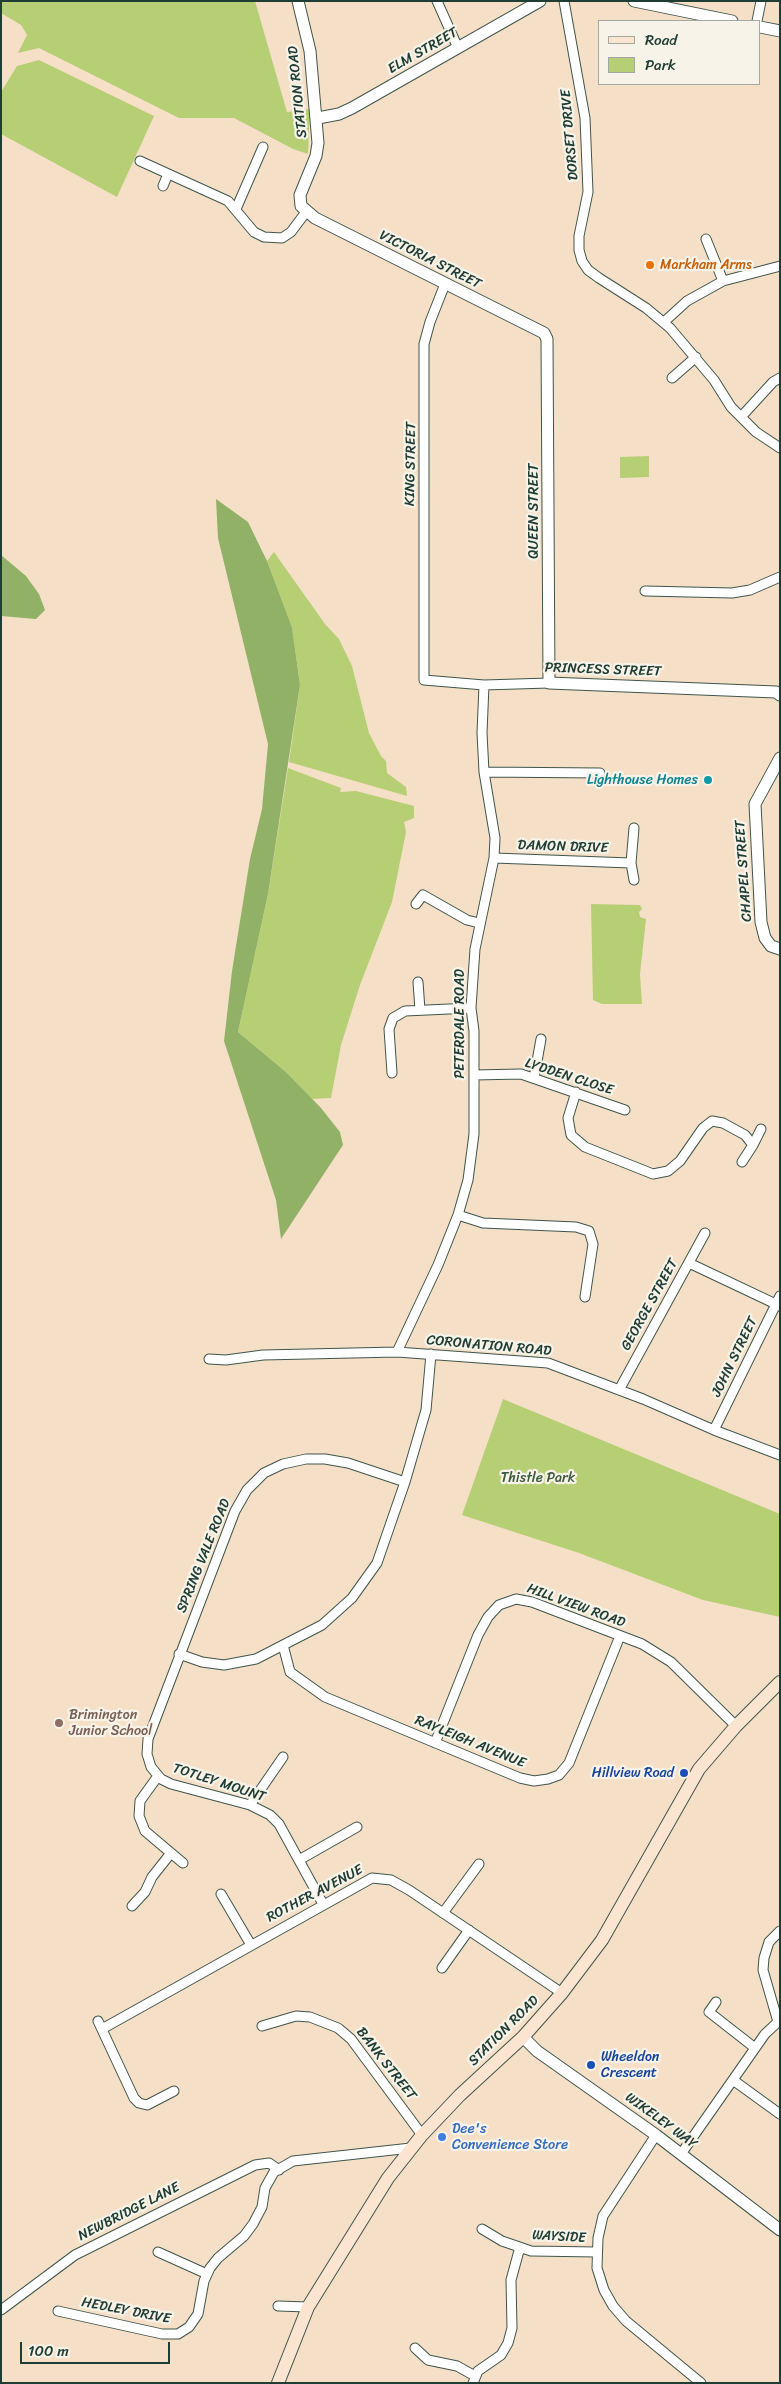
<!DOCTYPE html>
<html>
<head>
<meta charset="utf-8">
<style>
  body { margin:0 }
  #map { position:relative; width:781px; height:2384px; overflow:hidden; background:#f5e0c7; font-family:Sriracha,sans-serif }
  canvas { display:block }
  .frame { position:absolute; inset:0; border:2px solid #1f3d34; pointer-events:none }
  .legend { position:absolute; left:598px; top:20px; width:162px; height:65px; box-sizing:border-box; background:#f7f3e8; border:1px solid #a1aaa0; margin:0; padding:6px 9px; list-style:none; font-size:15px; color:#1f3d34 }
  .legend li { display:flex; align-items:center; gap:10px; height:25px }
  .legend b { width:25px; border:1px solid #a1aaa0 }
  .scale { position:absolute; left:20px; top:2342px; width:150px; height:22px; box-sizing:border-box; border:2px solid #1f3d34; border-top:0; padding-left:6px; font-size:15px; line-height:18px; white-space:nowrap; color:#1f3d34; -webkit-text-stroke:4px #f7f3e8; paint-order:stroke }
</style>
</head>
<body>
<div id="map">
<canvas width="781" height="2384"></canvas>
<div class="frame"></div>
<ul class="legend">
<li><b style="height:6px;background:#fce5d0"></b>Road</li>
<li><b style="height:14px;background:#b7cf74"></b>Park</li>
</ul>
<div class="scale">100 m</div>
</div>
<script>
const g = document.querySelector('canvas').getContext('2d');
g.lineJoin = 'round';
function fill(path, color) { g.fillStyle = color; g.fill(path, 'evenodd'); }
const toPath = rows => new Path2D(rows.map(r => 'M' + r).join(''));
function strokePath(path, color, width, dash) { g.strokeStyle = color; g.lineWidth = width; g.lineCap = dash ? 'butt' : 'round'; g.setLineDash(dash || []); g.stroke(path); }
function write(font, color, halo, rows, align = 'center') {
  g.font = font + ' Sriracha,sans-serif'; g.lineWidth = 4.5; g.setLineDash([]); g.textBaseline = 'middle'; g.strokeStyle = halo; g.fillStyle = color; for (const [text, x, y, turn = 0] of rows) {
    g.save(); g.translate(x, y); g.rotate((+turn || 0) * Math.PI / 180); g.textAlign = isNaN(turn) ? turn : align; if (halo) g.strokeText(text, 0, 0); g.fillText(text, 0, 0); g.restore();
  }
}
const green = toPath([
  [1,1,255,1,287,112,310,109,308,154,293,149,234,118,179,118,39,48,18,53,27,35,21,25,1,13],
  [39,60,154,116,117,197,1,134,1,92,17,66],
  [649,456,649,477,620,478,620,457],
  [274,552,325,624,339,639,352,666,369,733,381,756,386,761,387,773,406,787,407,796,289,762,300,685,292,627,267,561],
  [288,768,341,788,340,792,356,791,414,806,414,818,404,822,406,832,392,902,360,985,341,1045,331,1098,312,1099,286,1072,238,1032,268,894],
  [591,904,640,905,642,909,639,912,640,917,646,919,640,974,642,1004,602,1004,593,1000],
  [503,1399,780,1514,780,1617,703,1600,579,1553,462,1515]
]);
const forest = toPath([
  [216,499,248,522,267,561,292,627,300,685,268,894,238,1032,286,1072,321,1108,340,1132,343,1145,281,1239,276,1200,224,1041,232,971,250,859,262,809,268,744,218,538],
  [1,555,26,576,39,594,45,610,36,619,1,616]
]);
const minor = toPath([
  [437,1,458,48],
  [564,1,585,118,588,192,579,236,579,250,582,261,588,270,599,278,646,308,670,328,714,380,731,407,756,432,780,448],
  [757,21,761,1],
  [140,161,228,201,254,232,264,237,282,238,291,232,306,212],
  [163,186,168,174],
  [236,209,263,147],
  [706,239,723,281],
  [445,284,430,322,424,344,424,680,484,685,549,683],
  [664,322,687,301,723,281,780,266],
  [672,378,696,357],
  [741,417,773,382,780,378],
  [645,591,732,593,750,590,780,577],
  [484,772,600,773],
  [634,828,631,863,634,880],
  [494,858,631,863],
  [416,904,423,895,467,920,479,923],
  [418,982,420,1010],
  [392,1073,389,1029,393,1018,405,1011,471,1008],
  [474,1075,521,1074,625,1110],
  [534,1078,541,1039],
  [576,1092,568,1118,571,1135,585,1147,653,1174,668,1171,680,1161,703,1128,712,1121,723,1123,745,1135,753,1145,742,1162],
  [753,1145,761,1129],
  [458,1215,483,1223,576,1227,589,1231,593,1244,585,1297],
  [689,1263,780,1306],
  [397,1352,438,1265,458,1215,468,1180,474,1134,474,1031,471,1008,475,949,494,858,495,838,484,772,482,733,484,685],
  [209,1359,226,1360,263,1355,397,1352,548,1363,643,1399,714,1430,780,1455],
  [619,1390,705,1233],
  [714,1430,780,1296],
  [283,1645,290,1672,325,1697,520,1778,534,1781,548,1779,559,1775,569,1763,620,1636],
  [179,1654,202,1662,224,1665,256,1659,322,1625,352,1598,377,1563,405,1482,426,1410,431,1354],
  [435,1743,478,1635,488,1617,499,1605,516,1599,532,1602,642,1644,671,1662,736,1726],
  [250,1805,283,1757],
  [171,1853,183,1863],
  [299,1860,357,1827],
  [221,1894,251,1945],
  [323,1904,279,1824,270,1815,250,1805,171,1784,161,1779,151,1767,147,1754,148,1739,235,1511,247,1490,264,1473,283,1464,306,1459,325,1459,348,1463,405,1482],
  [132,1906,145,1892,152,1877,171,1853,145,1831,139,1816,140,1801,158,1776],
  [443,1913,479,1864],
  [442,1968,469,1930],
  [716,2002,709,2012,755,2048],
  [98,2021,134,2098,139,2103,147,2105,174,2091],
  [778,2022,763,1970,764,1958,769,1942,780,1931],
  [262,2026,296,2016,310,2017,338,2028,351,2039,422,2135],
  [102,2029,372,1878,391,1880,409,1890,562,1993],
  [733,2080,780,2114],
  [656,2135,603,2216,598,2238,597,2268,604,2290,613,2306,626,2321,701,2383],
  [681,2154,765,2034,780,2020],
  [482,2229,502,2241,531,2251,597,2252],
  [158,2252,207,2274],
  [278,2306,308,2307],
  [1,2310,75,2255,255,2165,269,2163,279,2170],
  [58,2311,162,2334,178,2334,189,2327,198,2314,204,2281,210,2268,218,2258,244,2236,253,2224,262,2207,265,2188,274,2172,293,2161,411,2148],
  [415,2348,428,2360,457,2366,475,2376],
  [473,2383,478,2371,501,2355,508,2343,512,2328,511,2280,520,2247]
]);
const tertiary = toPath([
  [298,1,310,51,318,143,316,156,300,195,301,206,315,218,544,333,547,339,549,683,776,692,780,695],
  [634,1,732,21],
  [760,27,780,31],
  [318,118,339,114,352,108,540,1],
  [780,758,755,804,761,922,765,938,771,946,780,949],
  [523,2037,537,2051,656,2135,780,2230]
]);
const secondary = toPath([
  [278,2383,308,2307,388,2178,422,2135,460,2095,523,2037,562,1993,602,1940,699,1769,736,1726,780,1682]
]);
const markers = [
  [650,265,5,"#e8710a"],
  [708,780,5,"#0f9aa8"],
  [59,1723,5,"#8d6e63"],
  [684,1773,5,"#1a4fb4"],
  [591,2065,5,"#1a4fb4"],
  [442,2137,5,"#3f7fe0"]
];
const streetNames = [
  ["ELM STREET",423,51,-30],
  ["STATION ROAD",298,92,-96],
  ["DORSET DRIVE",570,135,-95],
  ["VICTORIA STREET",430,260,27],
  ["KING STREET",411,464,-89],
  ["QUEEN STREET",534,511,-90],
  ["PRINCESS STREET",603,670,2],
  ["DAMON DRIVE",563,847,2],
  ["CHAPEL STREET",744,871,-94],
  ["PETERDALE ROAD",460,1024,-90],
  ["LYDDEN CLOSE",569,1077,18],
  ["GEORGE STREET",650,1305,-61],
  ["CORONATION ROAD",489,1346,5],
  ["JOHN STREET",735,1357,-64],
  ["SPRING VALE ROAD",204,1556,-68],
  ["HILL VIEW ROAD",576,1606,20],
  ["RAYLEIGH AVENUE",470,1742,22],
  ["TOTLEY MOUNT",219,1783,18],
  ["ROTHER AVENUE",315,1894,-28],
  ["STATION ROAD",504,2031,-45],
  ["BANK STREET",386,2064,52],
  ["WIKELEY WAY",661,2121,36],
  ["NEWBRIDGE LANE",129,2212,-27],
  ["WAYSIDE",559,2237,3],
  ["HEDLEY DRIVE",126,2311,11]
];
const foodNames = [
  ["Markham Arms",660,265]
];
const cultureNames = [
  ["Lighthouse Homes",698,780]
];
const parkNames = [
  ["Thistle Park",538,1478]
];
const educationNames = [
  ["Brimington",69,1715],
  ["Junior School",69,1731]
];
const transitNames = [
  ["Hillview Road",674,1773],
  ["Wheeldon",601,2057,"left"],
  ["Crescent",601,2073,"left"]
];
const shopNames = [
  ["Dee's",452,2129],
  ["Convenience Store",452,2145]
];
fill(green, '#b7cf74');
fill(forest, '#91b266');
strokePath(minor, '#3f554a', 11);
strokePath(tertiary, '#3f554a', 13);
strokePath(secondary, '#3f554a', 14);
strokePath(minor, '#fff', 9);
strokePath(tertiary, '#fff', 11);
strokePath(secondary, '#fce5d0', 12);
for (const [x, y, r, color] of markers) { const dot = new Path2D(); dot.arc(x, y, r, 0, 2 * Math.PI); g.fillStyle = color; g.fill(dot); strokePath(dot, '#f7f3e8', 2); }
write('14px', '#1f3d34', '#f7f3e8', streetNames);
write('14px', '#c56008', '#f7f3e8', foodNames, 'left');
write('14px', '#0d838f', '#f7f3e8', cultureNames, 'right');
write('14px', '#3d5a41', '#f7f3e8', parkNames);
write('14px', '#785e54', '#f7f3e8', educationNames, 'left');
write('14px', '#164399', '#f7f3e8', transitNames, 'right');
write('14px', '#366cbe', '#f7f3e8', shopNames, 'left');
</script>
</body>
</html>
